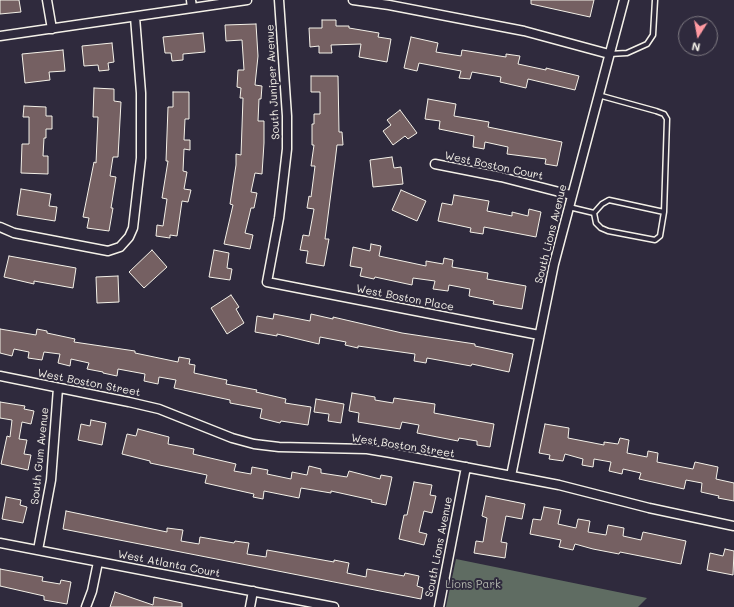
<!DOCTYPE html>
<html>
<head>
<meta charset="utf-8">
<style>
  body { margin:0 }
  #map { position:relative; width:734px; height:607px; overflow:hidden; background:#2f2a3d; font-family:Mali,sans-serif }
  canvas { display:block }
  .north { position:absolute; left:678px; top:16px; width:40px; height:40px; box-sizing:border-box; background:#2f2a3d; border:1px solid #7e7a81; border-radius:50%; rotate:191deg; font-size:11px; font-weight:700; line-height:16px; text-align:center; color:#f4f1e8 }
  .north::after { content:''; display:block; margin:auto; width:14px; height:18px; background:#ff9aa2; clip-path:polygon(50% 0,100% 100%,50% 72%,0 100%) }
</style>
</head>
<body>
<div id="map">
<canvas width="734" height="607"></canvas>
<div class="north">N</div>
</div>
<script>
const g = document.querySelector('canvas').getContext('2d');
g.lineJoin = 'round';
function fill(path, color) { g.fillStyle = color; g.fill(path, 'evenodd'); }
const toPath = rows => new Path2D(rows.map(r => 'M' + r).join(''));
function strokePath(path, color, width, dash) { g.strokeStyle = color; g.lineWidth = width; g.lineCap = dash ? 'butt' : 'round'; g.setLineDash(dash || []); g.stroke(path); }
function write(font, color, halo, rows, align = 'center') {
  g.font = font + ' Mali,sans-serif'; g.lineWidth = 4; g.setLineDash([]); g.textBaseline = 'middle'; g.strokeStyle = halo; g.fillStyle = color; for (const [text, x, y, turn = 0] of rows) {
    g.save(); g.translate(x, y); g.rotate((+turn || 0) * Math.PI / 180); g.textAlign = isNaN(turn) ? turn : align; if (halo) g.strokeText(text, 0, 0); g.fillText(text, 0, 0); g.restore();
  }
}
const green = toPath([
  [456,559,647,598,638,607,446,607]
]);
const building = toPath([
  [0,0,19,0,21,12,0,14,0,0],
  [531,0,594,0,590,17,531,4,531,0],
  [322,20,336,20,336,26,349,26,349,28,379,33,378,37,391,39,387,62,359,57,361,44,331,45,332,53,319,53,319,46,310,47,309,28,322,28,322,20],
  [256,24,258,56,255,85,262,86,261,99,259,99,258,121,264,121,264,143,262,174,255,173,251,192,257,193,254,208,251,208,245,233,253,235,250,249,224,244,233,205,230,204,236,165,236,154,241,155,243,98,240,98,241,88,237,87,238,70,244,70,242,40,226,41,225,25,256,24],
  [203,33,205,52,183,54,183,60,172,61,171,53,165,53,163,37,203,33],
  [411,37,438,43,436,52,461,56,462,50,506,57,506,54,520,56,518,64,546,70,546,68,579,76,575,90,528,79,526,88,500,82,501,77,472,72,470,79,459,78,461,71,419,63,417,71,404,68,411,37],
  [112,43,114,62,108,63,109,70,99,71,98,65,84,66,82,46,112,43],
  [63,50,65,71,49,72,50,80,25,83,22,54,63,50],
  [311,76,338,76,339,132,342,132,343,145,337,145,335,162,325,239,329,239,324,266,306,263,308,251,300,250,303,235,309,236,314,209,307,208,309,196,311,197,315,166,311,166,314,145,312,145,312,124,314,124,314,114,320,114,320,92,311,92,311,76],
  [94,88,114,89,114,101,121,102,118,157,113,157,110,176,116,177,111,208,113,208,109,231,87,228,89,218,83,217,94,162,96,163,98,117,93,117,94,88],
  [173,92,189,92,189,119,185,119,184,140,190,140,190,150,184,149,183,171,187,172,184,189,191,190,188,202,182,201,177,236,170,235,170,238,156,236,157,225,163,226,167,199,162,198,168,161,166,161,168,107,173,107,173,92],
  [428,99,456,104,454,116,489,122,488,127,562,142,557,166,545,164,546,159,507,154,508,147,485,142,484,149,473,147,474,136,439,129,440,121,425,119,428,99],
  [24,106,46,107,46,116,52,116,52,129,46,129,46,138,44,138,43,156,48,156,48,174,21,173,22,144,29,144,29,117,23,117,24,106],
  [400,110,417,133,408,139,405,136,393,145,383,131,391,125,387,120,400,110],
  [392,157,394,168,401,167,403,184,373,187,370,160,392,157],
  [21,189,51,194,49,206,57,207,55,221,17,215,21,189],
  [401,190,426,201,417,221,392,210,401,190],
  [454,195,489,201,487,211,512,216,512,212,528,216,529,209,541,212,536,237,484,227,483,234,470,232,471,228,438,221,442,203,452,205,454,195],
  [371,244,381,246,379,256,426,266,426,261,443,264,444,258,453,260,452,267,488,273,487,279,526,286,522,309,493,304,494,301,469,296,470,289,449,285,448,291,433,289,435,281,413,278,412,285,375,277,374,279,360,276,362,268,350,266,353,247,370,251,371,244],
  [152,250,167,267,144,288,129,272,152,250],
  [214,250,229,253,227,268,232,269,230,280,209,277,214,250],
  [9,256,76,268,73,288,34,281,34,284,4,277,9,256],
  [118,276,119,302,97,303,96,277,118,276],
  [231,295,239,307,236,309,244,323,227,334,211,308,231,295],
  [274,314,310,321,311,314,333,319,333,317,402,333,475,344,475,346,513,354,509,372,472,364,471,366,427,358,426,363,414,361,415,354,358,346,358,348,345,345,346,342,320,337,319,344,277,334,277,336,255,332,257,316,273,319,274,314],
  [0,329,36,335,37,329,47,331,47,333,75,339,74,342,135,351,135,353,178,362,179,357,190,359,189,364,195,365,194,373,227,380,226,384,257,390,256,392,286,399,285,403,311,407,308,425,281,421,280,423,260,418,262,409,230,403,230,400,174,388,176,380,159,377,158,384,144,381,145,374,118,369,117,376,103,373,103,372,87,369,89,363,71,359,70,366,58,363,60,354,44,352,42,360,28,358,29,352,14,349,12,356,0,353,0,329],
  [352,393,375,397,375,400,393,403,394,398,435,404,434,413,494,424,490,447,477,445,477,441,459,438,458,441,417,433,419,425,402,422,400,429,358,422,359,413,349,411,352,393],
  [316,399,344,404,341,423,328,421,329,414,314,412,316,399],
  [0,402,25,406,24,409,34,411,31,424,22,422,19,439,27,440,24,454,31,455,28,470,1,464,7,436,10,437,12,420,0,418,0,402],
  [91,420,106,423,102,445,78,440,81,424,90,426,91,420],
  [545,424,569,428,568,438,604,445,604,442,618,444,620,438,629,440,627,453,647,457,648,451,658,453,657,462,693,469,695,462,718,467,716,479,734,483,734,501,718,498,719,496,701,492,702,483,686,480,684,489,639,479,641,473,623,469,622,474,609,471,611,462,594,459,593,467,582,465,583,459,565,454,563,461,549,459,550,455,539,453,545,424],
  [138,429,169,437,168,444,194,449,193,454,236,464,234,471,251,474,252,467,268,470,267,474,291,479,292,472,307,475,309,466,321,469,321,473,347,477,349,471,380,479,381,475,392,477,386,505,371,502,372,500,331,491,331,493,301,488,299,498,264,491,263,499,253,497,254,494,205,483,207,475,150,463,150,461,122,454,127,434,136,436,138,429],
  [414,482,432,485,430,495,436,496,432,513,424,511,419,532,427,534,424,545,399,539,404,515,407,515,414,482],
  [486,496,525,504,522,519,506,516,501,542,507,543,505,558,474,553,476,541,483,542,487,518,482,516,486,496],
  [6,497,21,500,20,505,27,507,23,523,2,519,6,497],
  [544,507,561,510,558,524,576,528,578,519,590,521,588,532,606,535,608,525,624,528,623,536,641,540,643,532,686,541,681,564,620,552,619,554,593,549,575,544,573,550,559,547,561,540,530,534,533,519,541,520,544,507],
  [66,511,167,532,167,528,183,530,181,541,199,544,200,537,234,543,235,541,249,543,247,554,266,557,267,550,334,562,334,560,349,563,347,573,366,577,367,569,404,576,405,573,419,576,417,586,423,588,421,599,63,529,66,511],
  [725,549,734,551,733,575,707,570,710,553,723,556,725,549],
  [0,569,43,577,42,581,60,584,61,580,71,582,67,604,44,600,44,596,0,586,0,569],
  [115,592,153,605,154,597,182,603,182,607,110,607,115,592]
]);
const service = toPath([
  [609,54,627,53,647,44,653,35,655,0],
  [598,95,656,111,664,114,667,119,664,212],
  [569,207,594,213,596,223,601,228,608,231,655,240,660,236,664,212,609,200,602,204,594,213]
]);
const minor = toPath([
  [47,0,52,29],
  [191,0,192,8],
  [279,0,287,116,287,149,279,218,267,282,539,335],
  [353,0,389,5,524,31,609,54],
  [0,36,247,0],
  [435,164,501,177,571,195],
  [0,227,14,233,108,251,120,247,129,237,133,228,141,158,141,93,135,17],
  [0,376,129,402,159,409,232,438,254,444,279,447,367,449,391,453,559,485,649,508,734,526],
  [511,476,554,264,624,0],
  [0,543,334,607],
  [38,550,51,480,58,388],
  [86,607,92,591,98,562],
  [250,607,253,591],
  [439,607,466,467]
]);
const streetNames = [
  ["South Juniper Avenue",273,82,-93],
  ["West Boston Court",494,166,12],
  ["South Lions Avenue",551,234,-76],
  ["West Boston Place",405,298,11],
  ["West Boston Street",89,383,11],
  ["West Boston Street",403,446,9],
  ["South Gum Avenue",40,456,-84],
  ["South Lions Avenue",439,547,-79],
  ["West Atlanta Court",169,564,11]
];
const parkNames = [
  ["Lions Park",473,585]
];
fill(green, '#5f6c62');
fill(building, '#756062');
strokePath(building, '#f4f1e8', 1);
strokePath(service, '#f4f1e8', 7);
strokePath(minor, '#f4f1e8', 11);
strokePath(service, '#2f2a3d', 4);
strokePath(minor, '#2f2a3d', 8);
write('11px', '#f4f1e8', '#2f2a3d', streetNames);
write('11px', '#b1b5ac', '#2f2a3d', parkNames);
</script>
</body>
</html>
